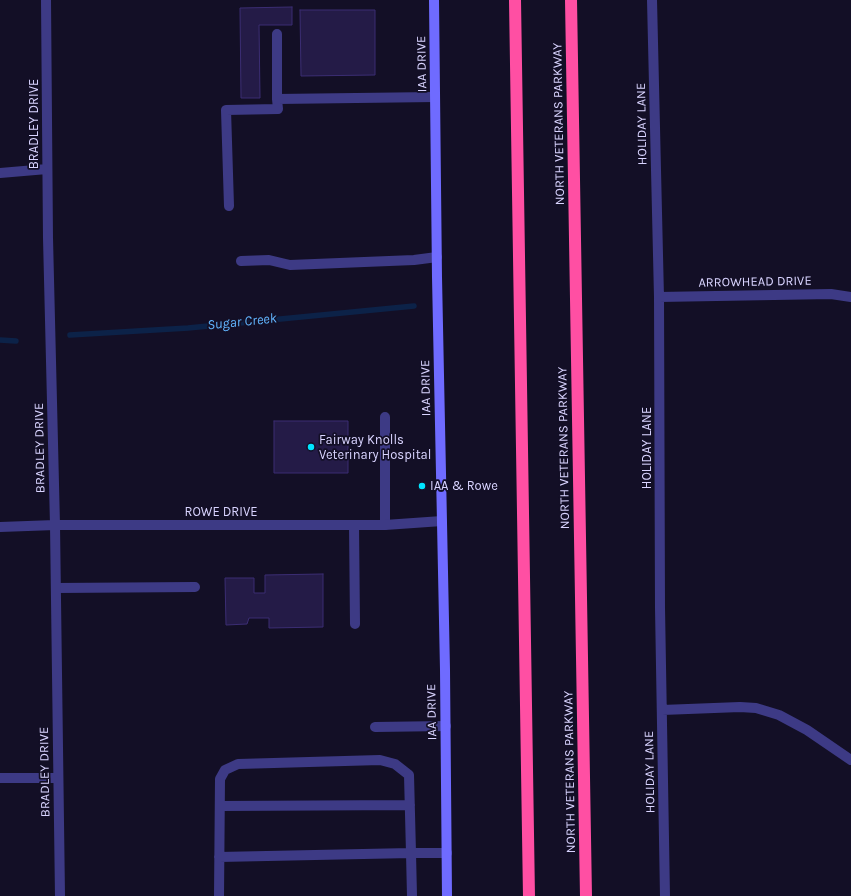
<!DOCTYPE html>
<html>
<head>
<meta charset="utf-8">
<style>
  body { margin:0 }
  canvas { display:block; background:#130f26 }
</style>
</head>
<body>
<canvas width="851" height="896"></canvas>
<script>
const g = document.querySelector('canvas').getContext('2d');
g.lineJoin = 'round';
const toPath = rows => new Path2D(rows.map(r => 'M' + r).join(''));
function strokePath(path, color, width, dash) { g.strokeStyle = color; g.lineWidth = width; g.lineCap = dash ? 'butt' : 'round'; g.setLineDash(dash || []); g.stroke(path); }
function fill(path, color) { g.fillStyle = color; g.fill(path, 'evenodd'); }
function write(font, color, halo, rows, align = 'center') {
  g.font = font + ' Karla,sans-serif'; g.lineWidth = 3.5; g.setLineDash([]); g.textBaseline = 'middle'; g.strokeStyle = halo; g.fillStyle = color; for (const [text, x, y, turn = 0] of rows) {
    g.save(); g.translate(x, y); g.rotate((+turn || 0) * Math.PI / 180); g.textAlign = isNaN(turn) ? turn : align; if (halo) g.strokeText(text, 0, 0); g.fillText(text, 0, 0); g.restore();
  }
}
const stream = toPath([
  [70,335,188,328,414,306],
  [0,340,16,341]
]);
const building = toPath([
  [292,7,292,25,259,25,260,98,241,98,240,8,292,7],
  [300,10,375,10,375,75,301,76,300,10],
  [274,421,348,421,348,473,274,473,274,421],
  [323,574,323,627,269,628,269,618,249,618,247,624,226,625,225,578,254,578,254,593,265,593,265,575,323,574]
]);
const lane = toPath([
  [277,34,277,99,435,97],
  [229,206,226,110,278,109,277,99],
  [241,261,269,260,290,265,414,260,437,257],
  [385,417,385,525],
  [354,525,355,624],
  [56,588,195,587],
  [375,727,446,726],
  [220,806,410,805],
  [219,857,411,853,412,896],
  [219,896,220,779,225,770,238,764,380,760,395,764,409,775,411,853,447,853]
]);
const street = toPath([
  [46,0,48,238,55,525,60,896],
  [652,0,659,297,660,608,665,896],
  [0,173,47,169],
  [659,297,831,294,851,297],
  [0,527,55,525,385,525,442,521],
  [662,710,740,707,756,708,779,715,807,730,851,760],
  [0,778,58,778]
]);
const secondary = toPath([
  [434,0,437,277,445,670,447,896]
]);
const highway = toPath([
  [515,0,529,896],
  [571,0,586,896]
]);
const markers = [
  [311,447,4,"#00e5ff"],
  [422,486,4,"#00e5ff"]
];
const streetNames = [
  ["IAA DRIVE",422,64,-91],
  ["BRADLEY DRIVE",34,124,-90],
  ["NORTH VETERANS PARKWAY",559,124,-91],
  ["HOLIDAY LANE",642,124,-91],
  ["ARROWHEAD DRIVE",755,282,-1],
  ["IAA DRIVE",426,388,-91],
  ["BRADLEY DRIVE",40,448,-91],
  ["NORTH VETERANS PARKWAY",564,448,-91],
  ["HOLIDAY LANE",647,448,-90],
  ["ROWE DRIVE",221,512],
  ["IAA DRIVE",432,712,-91],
  ["BRADLEY DRIVE",45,772,-91],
  ["NORTH VETERANS PARKWAY",570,772,-91],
  ["HOLIDAY LANE",650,772,-91]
];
const poiNames = [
  ["Fairway Knolls",319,440],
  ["Veterinary Hospital",319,455],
  ["IAA & Rowe",430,486]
];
const waterNames = [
  ["Sugar Creek",242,322,-6]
];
strokePath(stream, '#0c2248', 5.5);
fill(building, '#241b47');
strokePath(building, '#3b2d73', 1);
strokePath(lane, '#3d3a85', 10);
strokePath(street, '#3d3a85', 10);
strokePath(secondary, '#6f6bff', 10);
strokePath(highway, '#ff4fa3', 12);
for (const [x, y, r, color] of markers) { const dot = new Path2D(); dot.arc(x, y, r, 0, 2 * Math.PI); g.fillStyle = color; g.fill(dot); strokePath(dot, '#130f26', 1.5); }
write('13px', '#d9d4ff', '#130f26', streetNames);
write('13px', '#d9d4ff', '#130f26', poiNames, 'left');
write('italic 14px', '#62b6ff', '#130f26', waterNames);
</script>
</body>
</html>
